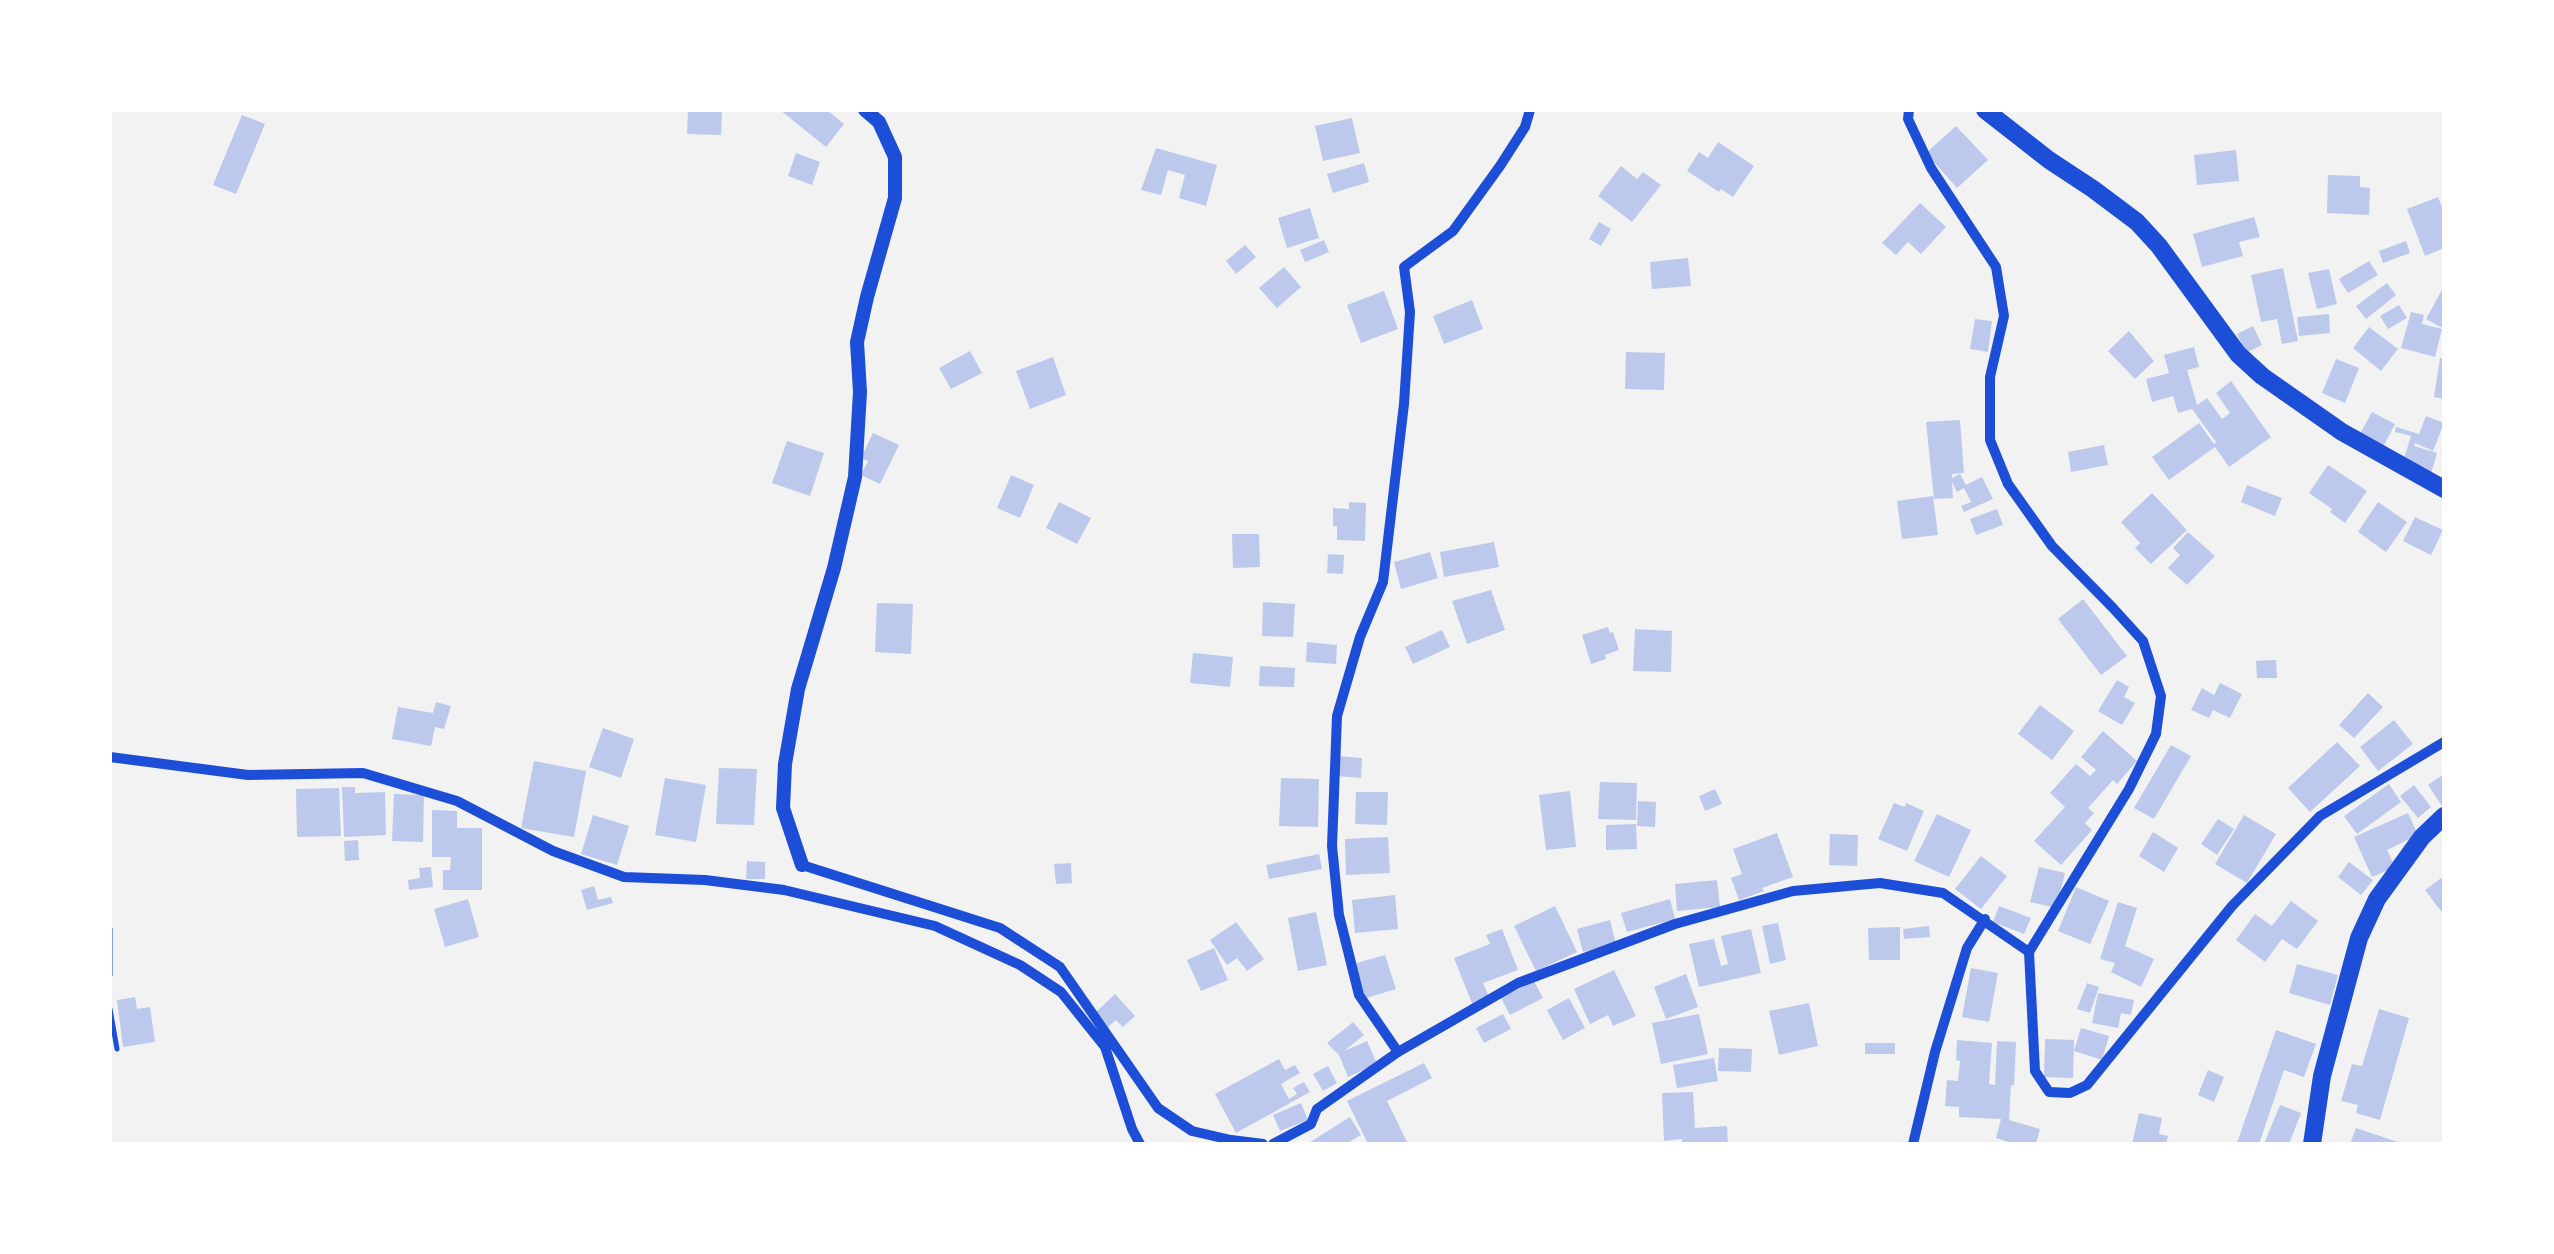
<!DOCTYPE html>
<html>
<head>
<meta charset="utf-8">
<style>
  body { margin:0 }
  #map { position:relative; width:2554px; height:1254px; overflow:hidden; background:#f2f2f2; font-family:"Crimson Pro",serif }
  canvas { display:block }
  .frame { position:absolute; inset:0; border:112px solid #fff; pointer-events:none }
</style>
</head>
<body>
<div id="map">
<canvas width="2554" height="1254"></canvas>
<div class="frame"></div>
</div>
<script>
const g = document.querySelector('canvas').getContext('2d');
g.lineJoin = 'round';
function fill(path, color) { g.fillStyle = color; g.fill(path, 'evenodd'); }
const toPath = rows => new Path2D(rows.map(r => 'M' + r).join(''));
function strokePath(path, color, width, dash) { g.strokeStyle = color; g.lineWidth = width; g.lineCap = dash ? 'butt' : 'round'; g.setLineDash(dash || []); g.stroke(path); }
const building = toPath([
  [688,110,722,110,721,135,687,134],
  [780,110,827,110,844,124,826,147],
  [242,115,265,124,236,194,213,185],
  [1352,118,1360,153,1323,161,1315,126],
  [1956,126,1988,160,1957,188,1926,153],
  [1718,142,1754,166,1733,197,1721,189,1719,192,1687,171,1699,152,1708,158],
  [1156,148,1217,165,1206,206,1179,198,1185,175,1168,170,1161,195,1141,190],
  [2236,150,2239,181,2197,185,2194,155],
  [796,153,820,162,812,185,788,176],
  [1364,163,1369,182,1333,193,1327,174],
  [1621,166,1637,179,1643,172,1661,185,1632,222,1598,196],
  [2328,175,2360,176,2360,187,2370,188,2369,215,2327,213],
  [2438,197,2444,212,2444,248,2425,256,2407,209],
  [1920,203,1946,227,1921,254,1908,242,1896,255,1882,243],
  [1310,208,1319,238,1287,248,1278,218],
  [2254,217,2260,237,2239,242,2243,256,2202,267,2193,234],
  [1599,222,1611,229,1601,246,1589,239],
  [1324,240,1329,252,1305,262,1300,250],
  [2406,241,2410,253,2383,263,2379,251],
  [1245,245,1256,257,1236,274,1226,261],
  [1688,258,1691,286,1652,289,1650,262],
  [2369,261,2378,275,2348,293,2339,279],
  [1284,267,1301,287,1277,308,1259,288],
  [2283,268,2298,341,2282,344,2277,319,2261,322,2251,275],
  [2329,269,2337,304,2317,309,2308,273],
  [2387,283,2396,295,2366,319,2356,306],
  [2444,286,2444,329,2426,319],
  [1384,291,1398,329,1361,343,1347,305],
  [1472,300,1483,329,1444,344,1433,316],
  [2399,305,2407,318,2388,329,2380,316],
  [2411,312,2424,315,2422,324,2442,329,2435,357,2401,348],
  [2329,314,2330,333,2299,336,2297,317],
  [1975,319,1992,321,1988,352,1970,349],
  [2253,326,2262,345,2246,353,2237,334],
  [2369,327,2398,349,2381,371,2353,348],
  [2129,331,2154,361,2135,379,2108,351],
  [2194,347,2199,367,2187,370,2197,405,2207,398,2222,419,2230,413,2216,393,2231,381,2271,437,2229,467,2215,447,2169,480,2152,457,2199,423,2214,444,2216,442,2192,409,2178,413,2173,396,2152,402,2146,379,2169,373,2164,355],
  [970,351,982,373,951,389,939,368],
  [1626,352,1665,353,1664,390,1625,389],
  [1053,357,1066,395,1030,409,1016,371],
  [2440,358,2444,358,2444,399,2434,397],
  [2336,359,2359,368,2345,403,2322,393],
  [2372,412,2395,424,2380,453,2356,441],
  [2426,416,2444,423,2433,451,2415,443,2414,446,2437,453,2431,474,2402,465,2411,436,2395,432,2396,427,2419,434],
  [1960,420,1964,473,1952,474,1952,478,1960,474,1966,485,1982,477,1993,499,1964,512,1961,506,1971,502,1964,488,1957,492,1952,482,1953,498,1934,499,1926,422],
  [873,433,899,445,880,484,861,475,868,461,861,458],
  [787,441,824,453,810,496,772,483],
  [2104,445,2108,465,2071,472,2068,452],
  [2328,465,2367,491,2345,523,2330,512,2332,509,2309,493],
  [1011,475,1034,485,1020,518,997,508],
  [2247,485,2282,498,2275,516,2241,502],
  [2152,493,2187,530,2151,564,2135,548,2140,543,2121,522],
  [1933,496,1938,535,1902,539,1897,501],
  [1059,502,1091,518,1077,544,1046,528],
  [1349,502,1366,503,1365,541,1337,540,1337,526,1333,526,1333,508,1349,509],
  [2378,502,2407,522,2386,552,2358,532],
  [1997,509,2003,525,1976,535,1970,519],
  [2415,517,2443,530,2431,555,2403,541],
  [2188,532,2215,556,2187,585,2168,568,2180,555,2173,548],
  [1232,534,1259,534,1260,567,1233,568],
  [1494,542,1499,567,1444,577,1440,552],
  [1430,552,1438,578,1401,589,1394,562],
  [1328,554,1344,555,1343,574,1327,573],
  [1491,590,1505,630,1467,644,1452,601],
  [2083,599,2127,656,2101,675,2058,619],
  [1263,602,1295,604,1293,637,1262,636],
  [877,603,913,604,911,654,875,652],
  [1608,627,1610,633,1613,632,1619,650,1605,655,1606,659,1591,664,1582,635],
  [1635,629,1672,631,1671,672,1633,671],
  [1442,630,1450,647,1413,664,1405,647],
  [1307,642,1337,645,1336,664,1306,662],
  [1193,653,1233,657,1230,687,1190,683],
  [2276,660,2277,678,2257,678,2256,661],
  [1260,666,1295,668,1294,687,1259,686],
  [2117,680,2129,687,2124,697,2135,703,2122,725,2098,711],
  [2220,683,2242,694,2230,718,2213,710,2209,718,2191,710,2202,688,2214,695],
  [2368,693,2383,707,2354,738,2339,725],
  [436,702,451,706,444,729,435,727,431,746,392,739,398,707,433,713],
  [2040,705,2074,731,2052,760,2018,734],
  [2394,720,2413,744,2378,771,2360,747],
  [603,728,634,739,621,778,589,767],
  [2103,731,2137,761,2117,784,2113,780,2088,808,2094,813,2085,823,2092,830,2061,865,2034,841,2065,807,2050,793,2076,764,2090,776,2096,770,2081,757],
  [2337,742,2360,766,2310,812,2288,788],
  [2171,745,2191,756,2154,819,2134,808],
  [1337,756,1362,758,1361,778,1336,776],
  [534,761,586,771,574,837,521,828],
  [719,768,757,769,754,825,716,824],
  [2444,774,2444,809,2428,785],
  [665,778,706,785,696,842,655,835],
  [1281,778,1319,779,1318,827,1279,826],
  [1600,782,1637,783,1636,820,1598,819],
  [2389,784,2401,802,2357,834,2344,816],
  [2414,785,2431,807,2418,818,2400,796],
  [342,787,355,787,355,793,385,792,386,835,344,837],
  [339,788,341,836,297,837,296,789],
  [1715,789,1722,804,1705,811,1699,796],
  [1570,791,1576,847,1546,850,1539,795],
  [1356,792,1388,792,1387,825,1355,824],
  [394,794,424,795,423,842,392,841],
  [1638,801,1656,802,1655,827,1637,826],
  [1894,803,1905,807,1906,803,1924,811,1907,851,1878,839],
  [432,810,457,811,457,828,482,828,482,890,443,890,443,870,450,870,451,857,432,857],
  [2408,813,2418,835,2387,850,2395,867,2372,877,2354,837],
  [1937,814,1971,830,1949,877,1914,861],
  [593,815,629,826,617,865,581,854],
  [2244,815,2276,834,2247,883,2215,864],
  [2218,819,2234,829,2217,855,2201,844],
  [1636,824,1637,849,1606,850,1606,825],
  [2153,832,2178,848,2164,872,2139,856],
  [1777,833,1793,877,1762,888,1764,891,1739,900,1731,878,1742,874,1733,849],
  [1830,834,1858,835,1857,866,1829,865],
  [1388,837,1390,873,1346,875,1345,839],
  [358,840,359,860,345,861,344,841],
  [1319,854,1322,869,1269,879,1266,865],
  [1981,856,2007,876,1981,909,1955,889],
  [747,861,765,862,765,879,746,879],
  [2349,862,2373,880,2361,895,2338,877],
  [1071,863,1072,883,1056,884,1054,864],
  [431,867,433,887,409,890,408,880,420,878,419,868],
  [2039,867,2065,873,2056,908,2030,902],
  [2444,876,2444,915,2425,890],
  [1717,880,1720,907,1677,911,1675,884],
  [594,886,598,900,611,897,613,903,587,910,581,890],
  [2076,887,2109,901,2090,944,2058,931],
  [1395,895,1398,929,1355,933,1352,900],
  [468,899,479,937,445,947,434,909],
  [1670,899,1675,919,1627,932,1621,913],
  [2291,901,2318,921,2297,949,2282,939,2265,962,2236,940,2255,914,2272,926],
  [2118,902,2137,908,2125,946,2154,959,2141,987,2111,972,2115,963,2100,959],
  [1555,906,1577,952,1536,971,1514,926],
  [1999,906,2031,918,2024,934,1993,922],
  [1316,912,1327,965,1298,971,1288,918],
  [1610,920,1616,944,1583,952,1577,929],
  [1236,922,1264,959,1247,971,1237,958,1227,965,1210,940],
  [1778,923,1786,960,1770,964,1762,926],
  [1929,926,1930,937,1904,939,1903,929],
  [1900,927,1900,960,1869,960,1868,928],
  [1502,929,1518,970,1483,983,1490,999,1473,1006,1454,958,1490,944,1486,935],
  [1751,929,1761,973,1699,987,1689,944,1714,939,1721,966,1728,964,1721,936],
  [1214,948,1228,980,1201,991,1187,960],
  [1385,955,1396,989,1363,999,1353,964],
  [2297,964,2338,975,2330,1005,2289,993],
  [1971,968,1998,973,1989,1022,1962,1017],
  [1614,970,1636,1016,1613,1026,1608,1015,1590,1024,1574,989],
  [1686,974,1698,1007,1666,1019,1654,987],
  [1534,981,1543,998,1510,1015,1501,998],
  [2087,983,2099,987,2090,1013,2077,1009],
  [2098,993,2134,1000,2131,1015,2121,1013,2118,1028,2092,1023],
  [1115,994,1135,1016,1123,1027,1116,1020,1108,1027,1095,1013],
  [135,997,137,1009,150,1007,155,1042,123,1047,117,1000],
  [1569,998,1585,1028,1563,1040,1547,1010],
  [1809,1003,1818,1046,1779,1055,1769,1011],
  [2379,1009,2409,1018,2380,1120,2356,1113,2358,1105,2341,1101,2352,1064,2362,1066],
  [1503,1014,1511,1029,1484,1043,1476,1028],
  [1699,1014,1708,1054,1661,1064,1652,1023],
  [1353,1022,1364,1035,1344,1051,1367,1041,1377,1064,1348,1077,1339,1055,1327,1043],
  [2081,1028,2109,1036,2102,1060,2074,1051],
  [2276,1030,2316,1044,2304,1077,2284,1070,2259,1144,2239,1144,2237,1143],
  [2045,1039,2074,1040,2073,1078,2044,1077],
  [1957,1040,1992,1043,1989,1084,1995,1085,1997,1041,2016,1042,2014,1085,2011,1085,2009,1120,2040,1129,2036,1144,2007,1144,2008,1142,1996,1138,2001,1119,1959,1117,1959,1107,1945,1106,1947,1080,1958,1081,1960,1061,1956,1060],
  [1865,1043,1895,1043,1895,1054,1865,1054],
  [1719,1048,1752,1049,1751,1072,1718,1071],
  [1714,1058,1718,1081,1677,1088,1673,1065],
  [1279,1059,1285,1070,1295,1065,1300,1073,1281,1084,1289,1099,1297,1094,1293,1088,1304,1082,1310,1092,1236,1133,1215,1094],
  [1424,1063,1432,1078,1387,1101,1408,1144,1368,1144,1347,1101],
  [1328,1066,1337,1083,1323,1091,1313,1074],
  [2208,1070,2224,1077,2214,1102,2198,1095],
  [1693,1092,1695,1128,1727,1126,1728,1144,1682,1144,1682,1139,1664,1141,1662,1093],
  [1301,1103,1308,1120,1280,1131,1273,1115],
  [2280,1105,2301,1113,2289,1144,2264,1144],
  [2139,1113,2162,1118,2159,1134,2168,1136,2166,1144,2132,1144],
  [1350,1117,1361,1135,1346,1144,1307,1144],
  [2356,1128,2401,1143,2401,1144,2350,1144]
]);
const service = toPath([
  [110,929,110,975],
  [110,1009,117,1049]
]);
const minor = toPath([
  [1909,110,1908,119,1931,168,1996,267,2004,316,1990,377,1990,440,2008,484,2052,546,2113,608,2143,641,2161,696,2156,734,2129,789,2029,952],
  [110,757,248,775,363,773,457,801,553,851,624,877,705,880,784,890,935,926,1020,965,1061,992,1105,1047,1132,1129,1140,1144],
  [802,865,1000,928,1060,967,1158,1108,1192,1131,1231,1140,1263,1144],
  [1398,1052,1359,995,1339,915,1332,846,1337,716,1360,637,1383,582,1404,404,1410,312,1404,267,1453,231,1500,166,1525,127,1530,110],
  [1273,1144,1311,1124,1317,1109,1398,1052,1518,983,1675,924,1793,891,1880,883,1943,893,2029,952,2035,1071,2049,1092,2070,1093,2087,1085,2232,906,2320,816,2444,742],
  [1913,1144,1935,1052,1967,948,1985,919]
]);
const tertiary = toPath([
  [802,865,783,808,785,764,798,689,834,568,855,477,860,392,857,342,867,297,895,198,895,157,879,122,865,110]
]);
const primary = toPath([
  [1985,110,2049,160,2093,189,2137,222,2159,246,2238,354,2262,376,2342,432,2444,489],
  [2312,1144,2322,1076,2359,938,2377,899,2422,837,2444,816]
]);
fill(building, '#bdc9ec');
strokePath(service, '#1d4ed8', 5);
strokePath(minor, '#1d4ed8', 10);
strokePath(tertiary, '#1d4ed8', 14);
strokePath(primary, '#1d4ed8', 18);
</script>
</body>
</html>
